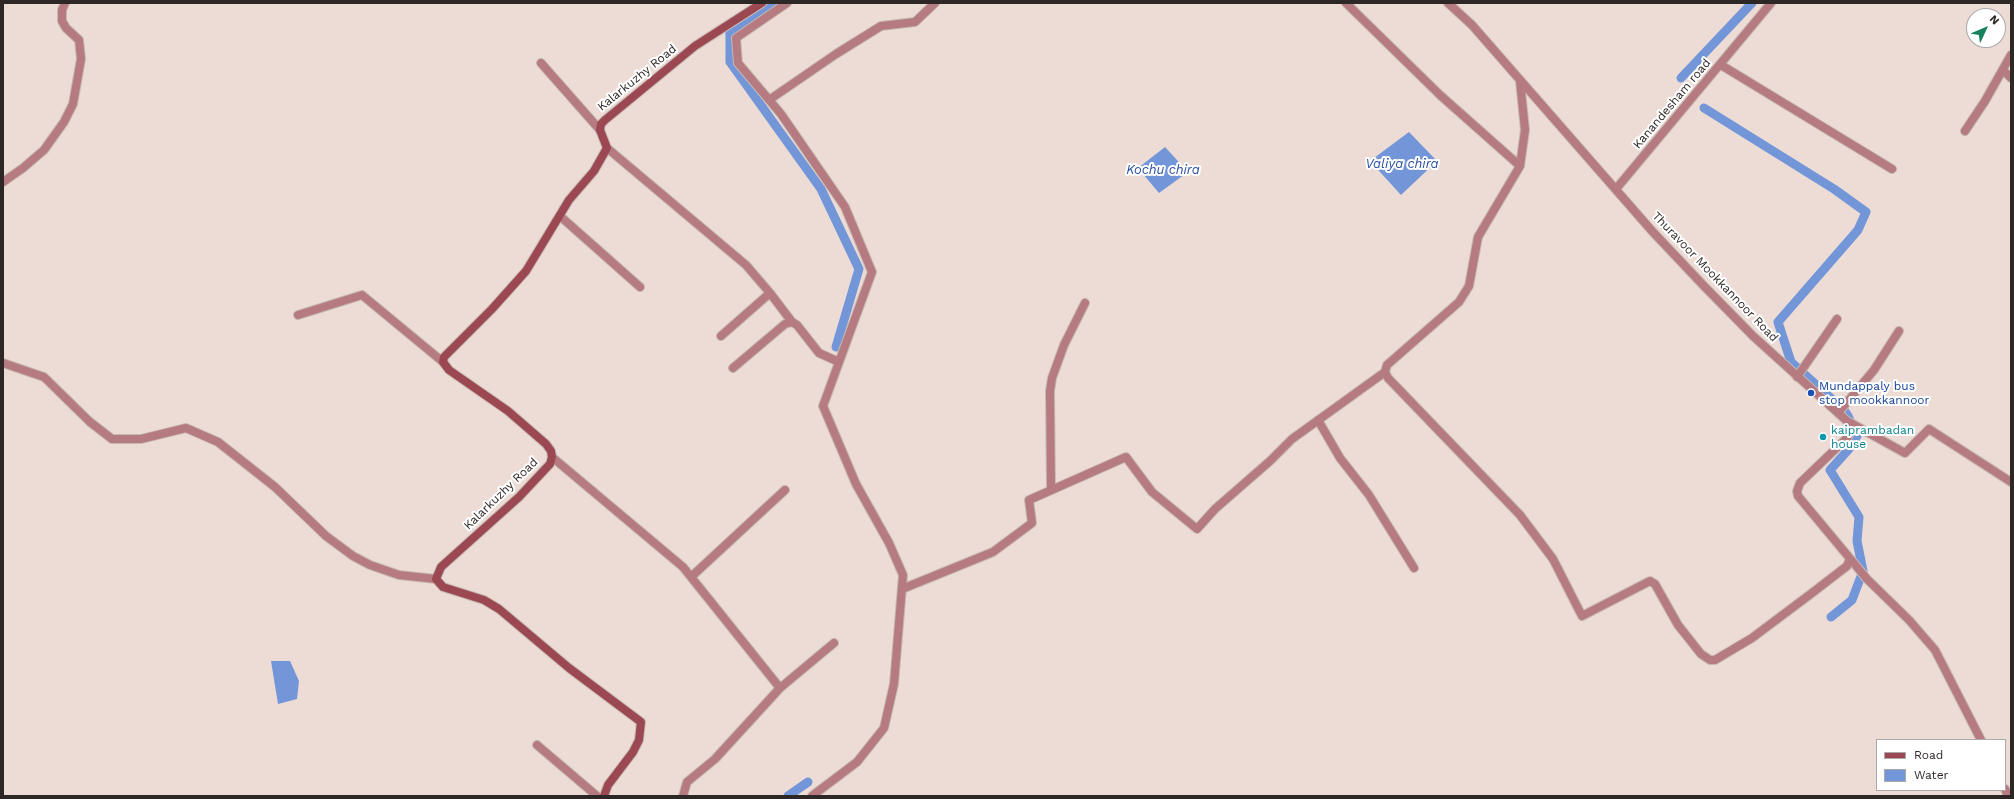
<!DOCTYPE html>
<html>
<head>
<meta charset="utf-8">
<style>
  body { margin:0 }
  #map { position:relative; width:2014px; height:799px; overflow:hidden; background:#ecdcd5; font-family:"Work Sans",sans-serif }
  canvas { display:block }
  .frame { position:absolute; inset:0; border:4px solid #2d2725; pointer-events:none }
  .legend { position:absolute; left:1876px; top:739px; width:130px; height:52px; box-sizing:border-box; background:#fff; border:1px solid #aba9a8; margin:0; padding:5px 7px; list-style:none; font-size:12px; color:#2d2725 }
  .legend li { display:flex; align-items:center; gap:8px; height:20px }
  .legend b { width:20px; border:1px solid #aba9a8 }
  .north { position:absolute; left:1966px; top:8px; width:40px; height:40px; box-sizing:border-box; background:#fff; border:1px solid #aba9a8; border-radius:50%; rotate:46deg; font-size:11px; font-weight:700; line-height:16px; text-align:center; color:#2d2725 }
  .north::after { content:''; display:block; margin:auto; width:14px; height:18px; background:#17825e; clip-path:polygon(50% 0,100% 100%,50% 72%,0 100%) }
</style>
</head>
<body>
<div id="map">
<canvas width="2014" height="799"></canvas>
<div class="frame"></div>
<ul class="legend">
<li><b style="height:5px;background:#9c4853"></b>Road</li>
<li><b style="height:11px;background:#7396d8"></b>Water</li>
</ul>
<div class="north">N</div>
</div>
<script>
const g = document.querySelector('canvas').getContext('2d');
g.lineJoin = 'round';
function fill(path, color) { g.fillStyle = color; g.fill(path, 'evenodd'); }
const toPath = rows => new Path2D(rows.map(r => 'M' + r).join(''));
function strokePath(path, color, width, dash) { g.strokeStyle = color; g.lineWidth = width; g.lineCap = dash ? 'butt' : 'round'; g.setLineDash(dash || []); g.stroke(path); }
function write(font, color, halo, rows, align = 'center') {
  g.font = font + ' "Work Sans",sans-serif'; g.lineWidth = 4; g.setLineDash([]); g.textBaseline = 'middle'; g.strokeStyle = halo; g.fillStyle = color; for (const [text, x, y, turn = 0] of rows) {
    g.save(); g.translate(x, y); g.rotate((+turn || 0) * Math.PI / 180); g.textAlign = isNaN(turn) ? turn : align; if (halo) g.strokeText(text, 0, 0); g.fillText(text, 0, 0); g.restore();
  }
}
const water = toPath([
  [1409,132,1437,161,1401,195,1370,161],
  [1165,147,1188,172,1159,193,1138,168],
  [271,661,290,661,299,681,297,699,278,704]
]);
const canal = toPath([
  [778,3,730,33,730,62,821,189,859,269,836,347],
  [1681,78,1752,3],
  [1704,108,1834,189,1866,212,1858,230,1778,322,1791,362,1844,410,1848,416,1857,436,1849,449,1830,470,1859,517,1857,541,1863,571,1852,600,1831,617],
  [788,796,808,782]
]);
const minor = toPath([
  [787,3,736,38,738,63,781,114,845,207,872,272,823,406,856,484,889,543,903,575,894,684,884,728,857,762,812,796],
  [1346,3,1440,95,1520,166],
  [1448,3,1472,25,1652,231,1703,285,1753,336,1847,421,1851,429,1848,437,1800,483,1797,491,1798,496,1867,579,1909,620,1935,650,1981,740],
  [541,63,600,130],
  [1721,65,1892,169],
  [2003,70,2011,78],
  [1520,81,1525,130,1520,166,1478,237,1469,286,1459,302,1387,365,1385,372,1388,378,1520,515,1553,559,1582,616,1650,581,1655,584,1678,625,1701,654,1710,660,1715,660,1752,638,1812,593,1847,566,1850,559],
  [769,100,836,54,881,26,915,22,935,3],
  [1965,131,1985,101,2011,55],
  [607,148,746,265,770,293,792,322],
  [3,182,23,168,44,150,64,122,73,104,81,59,79,40,66,28,62,21,62,10,65,3],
  [1616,189,1771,3],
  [560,216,640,287],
  [298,315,362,295,443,362],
  [721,336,770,293],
  [3,363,44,377,90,422,112,439,141,439,186,428,218,442,275,487,326,536,353,556,370,565,399,575,436,579],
  [733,368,785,324,792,322,797,325,819,353,839,362],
  [1797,377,1837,319],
  [1838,413,1874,370,1899,331],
  [1318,420,1340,458,1369,495,1414,568],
  [1847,421,1905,453,1929,429,2011,482],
  [552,457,683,567,780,688],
  [1051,490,1050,391,1052,378,1064,345,1085,303],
  [691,577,785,490],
  [902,589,993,552,1032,523,1029,500,1126,457,1152,492,1197,529,1215,509,1270,461,1292,439,1385,372],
  [537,745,597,796],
  [2005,789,2008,796],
  [683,796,687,782,715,759,780,688,834,643]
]);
const secondary = toPath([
  [604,796,608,785,633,752,639,740,641,722,569,668,499,609,484,600,443,587,436,579,441,567,519,497,550,464,552,457,551,451,546,444,508,411,449,370,443,362,444,357,492,309,526,271,569,200,594,171,607,148,600,130,601,124,605,120,695,46,762,3]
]);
const markers = [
  [1811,393,4,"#1a4fb4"],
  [1823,437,4,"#0f9aa8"]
];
const streetNames = [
  ["Kalarkuzhy Road",637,78,-39],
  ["Kanandesham road",1672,104,-50],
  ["Thuravoor Mookkannoor Road",1715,277,46],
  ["Kalarkuzhy Road",501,494,-44]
];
const transitNames = [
  ["Mundappaly bus",1819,386],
  ["stop mookkannoor",1819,400]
];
const cultureNames = [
  ["kaiprambadan",1831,430],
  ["house",1831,444]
];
const waterNames = [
  ["Valiya chira",1402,164],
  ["Kochu chira",1163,170]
];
fill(water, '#7396d8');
strokePath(canal, '#7396d8', 9);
strokePath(minor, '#c6b8b2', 10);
strokePath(secondary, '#c6b8b2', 10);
strokePath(minor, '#b67b80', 8);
strokePath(secondary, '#9c4853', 8);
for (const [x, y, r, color] of markers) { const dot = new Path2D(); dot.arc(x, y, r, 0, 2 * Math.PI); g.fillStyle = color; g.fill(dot); strokePath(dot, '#fff', 1.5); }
write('12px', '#2d2725', '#fff', streetNames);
write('12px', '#164399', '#fff', transitNames, 'left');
write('12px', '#0d838f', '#fff', cultureNames, 'left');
write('italic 13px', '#284f9e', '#fff', waterNames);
</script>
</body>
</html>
